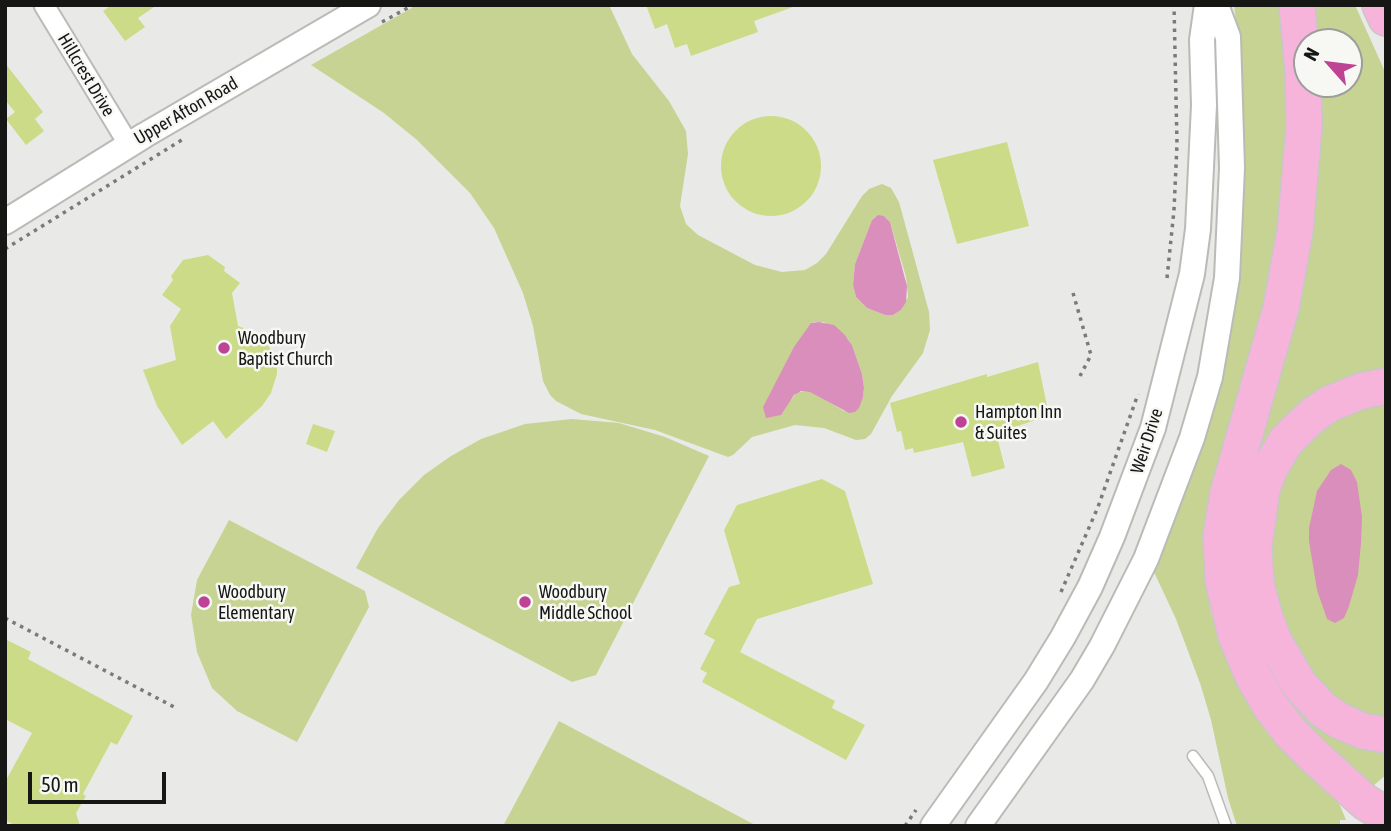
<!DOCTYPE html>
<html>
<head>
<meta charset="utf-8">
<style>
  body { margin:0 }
  #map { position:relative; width:1391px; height:831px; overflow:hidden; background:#e9eae7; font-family:"Asap Condensed",sans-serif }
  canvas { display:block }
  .frame { position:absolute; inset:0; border:7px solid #161715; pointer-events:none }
  .north { position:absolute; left:1293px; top:28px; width:70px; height:70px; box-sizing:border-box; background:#f7f8f4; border:2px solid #9d9e9b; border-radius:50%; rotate:298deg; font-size:19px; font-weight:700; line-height:28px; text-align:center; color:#161715 }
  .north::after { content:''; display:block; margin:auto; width:24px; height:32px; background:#be4394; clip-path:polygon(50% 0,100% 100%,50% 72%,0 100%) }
  .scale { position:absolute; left:28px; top:772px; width:138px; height:32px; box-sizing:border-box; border:4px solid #161715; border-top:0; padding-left:9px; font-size:21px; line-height:24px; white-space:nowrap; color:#161715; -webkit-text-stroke:5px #f7f8f4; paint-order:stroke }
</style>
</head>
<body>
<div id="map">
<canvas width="1391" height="831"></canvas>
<div class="frame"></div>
<div class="north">N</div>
<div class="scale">50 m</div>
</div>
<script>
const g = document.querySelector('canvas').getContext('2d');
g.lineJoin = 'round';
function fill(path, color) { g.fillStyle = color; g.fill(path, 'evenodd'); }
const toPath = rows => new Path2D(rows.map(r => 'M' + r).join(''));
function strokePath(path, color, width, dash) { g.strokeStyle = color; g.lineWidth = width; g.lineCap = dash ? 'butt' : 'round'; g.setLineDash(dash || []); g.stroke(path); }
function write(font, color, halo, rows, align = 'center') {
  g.font = font + ' "Asap Condensed",sans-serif'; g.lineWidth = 5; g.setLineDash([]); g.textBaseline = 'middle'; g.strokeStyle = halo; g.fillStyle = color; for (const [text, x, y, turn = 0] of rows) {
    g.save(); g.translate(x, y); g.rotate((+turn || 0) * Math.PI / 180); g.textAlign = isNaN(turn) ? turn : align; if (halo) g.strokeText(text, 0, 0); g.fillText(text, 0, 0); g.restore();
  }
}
const green = toPath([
  [417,5,609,5,632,54,669,101,686,131,688,154,680,206,686,224,698,235,755,265,782,272,805,270,817,263,826,254,862,196,869,189,882,184,891,188,899,202,929,312,930,330,923,353,892,396,871,434,865,439,856,440,824,428,795,425,752,437,733,455,728,457,655,430,581,414,556,401,550,395,543,381,533,326,523,293,494,228,470,193,417,140,384,113,311,65],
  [884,216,890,222,895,239,906,277,908,297,901,310,893,315,885,315,867,308,856,297,853,285,855,264,872,220,875,217],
  [815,322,824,322,848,339,852,345,862,374,864,388,863,397,855,412,844,411,810,391,797,392,791,400,811,323],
  [1234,5,1289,5,1286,233,1210,489,1205,527,1207,590,1211,613,1223,653,1244,697,1267,733,1297,765,1339,803,1346,820,1340,820,1340,826,1237,826,1228,798,1211,720,1201,686,1176,619,1153,570,1185,491,1243,178,1241,67],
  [1306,5,1355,5,1386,74,1386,375,1245,495,1312,84,1349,84,1349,42,1309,42],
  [1386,399,1386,725,1378,724,1315,686,1268,588,1273,490,1313,431,1371,401],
  [572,419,619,423,665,437,709,456,596,675,572,682,356,568,378,528,399,500,424,475,451,456,481,439,525,424],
  [229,520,365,591,369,607,297,742,237,711,212,688,197,652,191,615,197,580],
  [1262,656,1386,746,1386,775,1373,786,1306,724,1281,692],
  [559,721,757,826,503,826]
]);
const water = toPath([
  [878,215,884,216,890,222,907,286,906,302,901,310,893,315,885,315,867,308,856,297,853,285,855,264,872,220],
  [819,322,834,325,844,334,852,345,862,374,864,388,863,397,859,408,855,412,849,413,810,392,801,391,794,395,781,415,766,418,763,407,794,347,811,323],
  [1341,464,1351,470,1357,482,1362,517,1361,543,1358,575,1349,606,1344,618,1335,623,1327,619,1317,590,1309,541,1309,528,1317,491,1331,470]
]);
const building = toPath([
  [112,5,157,5,138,18,145,27,125,41,103,11],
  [646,5,792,5,793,7,754,21,758,32,691,56,687,44,675,48,667,24,655,29],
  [5,63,43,112,35,119,44,131,26,145,6,119,15,112,5,100],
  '721 166a50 50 0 1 1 100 0a50 50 0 1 1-100 0Z',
  [1007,142,1029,226,957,244,933,160],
  [208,255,225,267,224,271,240,283,232,293,238,326,256,333,266,341,277,362,277,374,271,393,262,406,226,439,213,421,182,445,157,406,143,370,176,360,170,326,181,309,162,295,173,280,171,276,183,260],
  [1038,362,1048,411,1041,413,1042,418,996,433,1005,468,972,477,963,442,914,453,913,448,905,450,901,431,897,432,890,403,987,374,987,377],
  [313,424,335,431,327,452,306,444],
  [822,479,845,491,873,584,757,619,740,652,835,701,832,708,865,725,846,760,702,682,707,673,700,669,715,640,704,634,729,587,740,584,724,530,737,505],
  [5,639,31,652,28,659,133,716,117,745,111,742,83,794,86,796,76,813,80,826,16,826,5,820,5,782,32,733,5,719]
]);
const path = toPath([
  [382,22,413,5],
  [5,249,185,138],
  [1167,278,1174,210,1177,144,1174,5],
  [1073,293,1091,355,1080,376],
  [1061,592,1098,507,1138,394],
  [5,618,176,708],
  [905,826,916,810]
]);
const service = toPath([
  [1193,756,1208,776,1226,826]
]);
const minor = toPath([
  [44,5,129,145]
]);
const tertiary = toPath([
  [5,222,145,135,368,5],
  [933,826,1036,681,1063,637,1090,587,1112,537,1153,428,1192,274,1198,229,1204,105,1202,40,1207,5],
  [978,826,1082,680,1102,646,1146,559,1192,438,1210,377,1227,278,1232,168,1228,37,1216,5]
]);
const motorway = toPath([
  [1297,5,1303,73,1304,128,1295,231,1281,308,1228,493,1221,536,1223,580,1236,636,1253,676,1271,707,1291,733,1313,755,1365,802,1386,815],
  [1380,5,1386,18],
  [1386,386,1361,391,1329,404,1313,415,1286,441,1270,468,1262,489,1254,546,1256,583,1265,618,1274,641,1299,684,1323,710,1340,721,1363,731,1386,735]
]);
const markers = [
  [224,348,7,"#be4394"],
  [961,422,7,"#be4394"],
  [204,602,7,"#be4394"],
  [525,602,7,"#be4394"]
];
const streetNames = [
  ["Hillcrest Drive",86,75,59],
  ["Upper Afton Road",186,111,-30],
  ["Weir Drive",1147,441,-72]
];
const poiNames = [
  ["Woodbury",238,338],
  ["Baptist Church",238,359],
  ["Hampton Inn",975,412],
  ["& Suites",975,433],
  ["Woodbury",218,592],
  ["Elementary",218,613],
  ["Woodbury",539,592],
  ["Middle School",539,613]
];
fill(green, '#c6d392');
fill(water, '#da8ebb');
fill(building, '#cbdb88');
strokePath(service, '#babbb7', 13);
strokePath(minor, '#babbb7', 23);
strokePath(tertiary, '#babbb7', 28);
strokePath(motorway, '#c7c7c7', 38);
strokePath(path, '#7a7b79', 3.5, [3.5, 5]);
strokePath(service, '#fff', 10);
strokePath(minor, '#fff', 19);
strokePath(tertiary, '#fff', 24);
strokePath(motorway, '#f6b4da', 35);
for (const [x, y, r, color] of markers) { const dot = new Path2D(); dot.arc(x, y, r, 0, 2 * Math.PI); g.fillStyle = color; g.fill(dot); strokePath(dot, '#f7f8f4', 2.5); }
write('18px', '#161715', '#f7f8f4', streetNames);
write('18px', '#161715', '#f7f8f4', poiNames, 'left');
</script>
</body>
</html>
